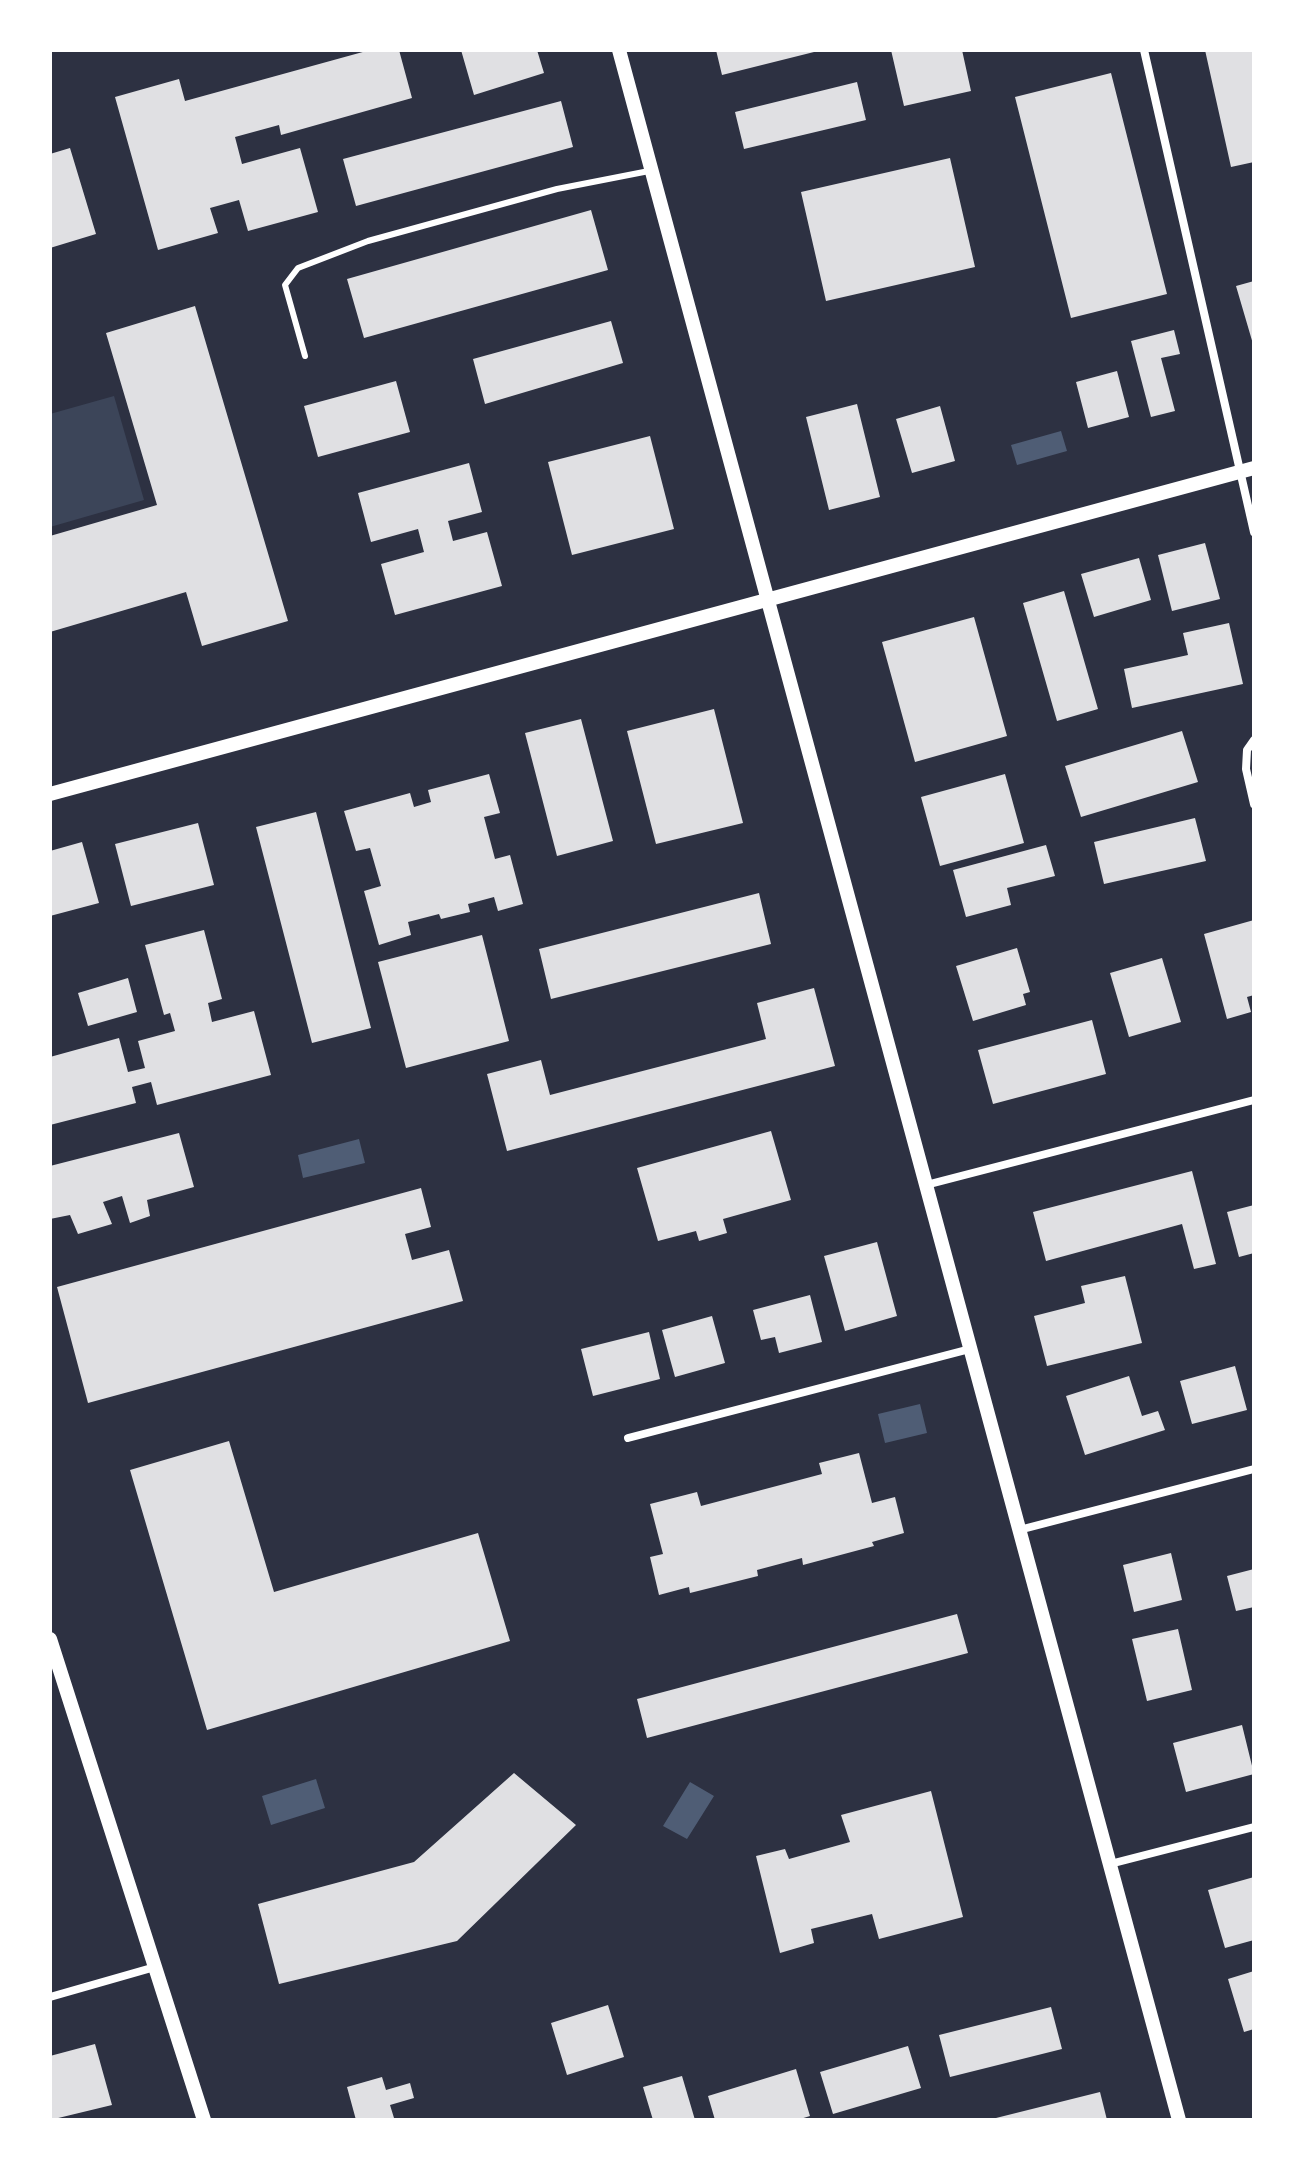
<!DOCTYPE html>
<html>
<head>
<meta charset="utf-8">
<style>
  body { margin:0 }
  #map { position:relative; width:1304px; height:2170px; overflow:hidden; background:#2d3142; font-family:Signika,sans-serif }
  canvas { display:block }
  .frame { position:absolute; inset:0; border:52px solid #fff; pointer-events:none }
</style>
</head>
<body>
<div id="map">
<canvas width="1304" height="2170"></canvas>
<div class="frame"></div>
</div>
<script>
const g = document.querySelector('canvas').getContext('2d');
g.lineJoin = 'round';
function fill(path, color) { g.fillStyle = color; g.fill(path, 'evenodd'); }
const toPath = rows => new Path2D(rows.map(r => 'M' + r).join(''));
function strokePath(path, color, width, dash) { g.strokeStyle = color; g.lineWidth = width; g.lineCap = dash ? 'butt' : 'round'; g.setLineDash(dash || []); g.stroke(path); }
const green = toPath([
  [114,396,144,500,50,527,50,414]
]);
const water = toPath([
  [1061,431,1067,451,1017,465,1011,445],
  [359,1139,365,1163,303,1178,298,1155],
  [920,1404,927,1433,885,1443,878,1414],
  [316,1779,325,1808,271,1825,262,1796],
  [690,1782,714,1796,687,1839,663,1826]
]);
const building = toPath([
  [370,50,399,50,412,98,281,135,279,125,235,137,242,164,300,148,318,212,248,231,239,200,210,208,218,233,158,250,115,97,179,79,185,101],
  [461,50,537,50,544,73,474,95],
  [716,50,818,50,818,51,722,75],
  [891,50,962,50,971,91,904,106],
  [1205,50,1254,50,1254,162,1231,167],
  [1111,73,1167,294,1071,318,1015,97],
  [857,82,866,120,744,149,735,112],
  [561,101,573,147,356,206,343,159],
  [70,148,96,234,50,248,50,154],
  [950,158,975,267,826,301,801,192],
  [591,210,608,270,364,338,347,279],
  [1254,281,1254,344,1253,344,1236,286],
  [195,306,288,621,202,646,186,592,50,632,50,536,157,505,106,333],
  [611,321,623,363,485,404,473,359],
  [1174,330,1180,354,1161,358,1175,411,1151,417,1131,341],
  [1117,371,1129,417,1088,428,1076,382],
  [396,381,410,432,318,457,304,406],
  [857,404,880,497,829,510,806,417],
  [940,406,955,461,912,473,896,419],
  [650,436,674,529,572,555,548,462],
  [469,463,482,512,448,521,453,541,487,532,502,586,395,615,381,564,424,552,418,529,371,542,358,493],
  [1205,543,1220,599,1172,611,1158,555],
  [1139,558,1151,600,1094,617,1081,574],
  [1064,591,1098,709,1057,721,1023,603],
  [974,617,1007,736,915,762,882,642],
  [1229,623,1243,684,1132,708,1124,669,1188,655,1183,633],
  [714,709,743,823,656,844,627,731],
  [581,719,613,841,557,856,525,733],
  [1182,731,1198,782,1081,817,1065,766],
  [489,774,500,813,484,817,495,859,510,855,523,904,498,911,494,897,468,904,470,912,441,919,439,914,408,922,411,935,379,945,364,891,381,886,370,848,356,851,344,811,410,793,414,807,431,802,428,790],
  [1005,774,1024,843,940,866,921,797],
  [316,812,371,1028,312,1043,256,827],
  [1195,818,1206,861,1104,884,1094,842],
  [198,823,214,885,131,906,115,844],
  [82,842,99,903,50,916,50,851],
  [1046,845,1055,876,1007,888,1011,905,966,917,953,870],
  [759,893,771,944,551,999,539,949],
  [1254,920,1254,995,1247,997,1251,1012,1227,1019,1204,934],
  [204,930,222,999,208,1003,212,1022,254,1011,271,1075,157,1105,151,1082,132,1087,136,1103,50,1125,50,1057,119,1038,128,1072,145,1068,138,1041,175,1031,170,1013,164,1015,145,945],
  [482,935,509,1041,406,1068,378,962],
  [1017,948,1030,992,1023,994,1026,1005,973,1021,956,966],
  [1162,958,1181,1022,1129,1037,1110,973],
  [128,978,137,1012,88,1026,78,993],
  [814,988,835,1066,507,1151,487,1074,541,1060,550,1095,766,1039,757,1003],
  [1092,1020,1106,1074,993,1104,978,1050],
  [771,1131,791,1200,723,1219,727,1233,699,1241,696,1231,658,1241,637,1168],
  [179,1133,194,1187,147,1200,150,1216,130,1223,122,1196,103,1202,112,1224,78,1234,70,1215,50,1219,50,1166],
  [1192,1171,1216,1264,1194,1269,1182,1224,1046,1261,1033,1212],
  [421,1188,431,1227,405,1234,412,1260,449,1250,463,1301,88,1403,57,1287],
  [1254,1205,1254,1253,1239,1257,1227,1212],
  [877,1242,897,1316,845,1331,824,1256],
  [1125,1276,1142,1343,1047,1366,1034,1316,1085,1303,1081,1286],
  [810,1295,822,1342,779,1353,775,1337,761,1340,753,1310],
  [712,1316,725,1363,675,1377,662,1330],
  [649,1332,660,1379,593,1396,581,1349],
  [1235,1366,1247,1410,1192,1424,1180,1381],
  [1129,1376,1142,1416,1158,1411,1165,1430,1085,1455,1066,1396],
  [229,1441,274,1592,478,1533,510,1641,207,1730,130,1470],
  [859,1453,872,1503,895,1497,904,1533,872,1542,874,1546,803,1565,802,1558,757,1570,758,1576,690,1593,689,1587,659,1595,650,1557,663,1554,650,1504,697,1492,701,1506,822,1474,819,1463],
  [1171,1553,1182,1600,1134,1612,1123,1565],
  [1254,1569,1254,1607,1236,1611,1227,1576],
  [957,1614,968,1653,647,1738,637,1699],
  [1178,1629,1192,1690,1147,1701,1132,1639],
  [1242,1725,1254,1774,1186,1792,1173,1743],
  [514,1773,576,1825,457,1941,279,1984,258,1904,414,1862],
  [931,1791,963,1917,879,1939,872,1914,811,1929,814,1943,780,1953,756,1856,785,1849,789,1859,850,1842,841,1815],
  [1254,1877,1254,1940,1225,1948,1208,1890],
  [1254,1971,1254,2029,1244,2032,1228,1979],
  [608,2005,624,2057,567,2075,551,2023],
  [1051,2007,1062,2049,950,2077,939,2035],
  [95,2044,112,2105,50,2120,50,2056],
  [908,2046,921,2088,833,2114,820,2072],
  [796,2069,810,2116,797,2120,715,2120,708,2096],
  [682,2076,695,2120,653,2120,643,2087],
  [382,2077,386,2090,410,2083,414,2098,390,2105,394,2118,356,2120,347,2087],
  [1100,2092,1107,2120,992,2120,992,2119]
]);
const service = toPath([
  [305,356,285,285,298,268,368,241,557,189,649,171]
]);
const minor = toPath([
  [1144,50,1254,532],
  [1254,740,1247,750,1246,769,1254,804],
  [926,1185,1254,1100],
  [628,1438,970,1349],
  [1019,1530,1254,1469],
  [1110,1864,1254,1827],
  [50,1997,155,1967]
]);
const tertiary = toPath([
  [619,50,1179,2120],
  [50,794,1254,468],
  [50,1639,204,2120]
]);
fill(green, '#3c4559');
fill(water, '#4f5d75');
fill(building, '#e0e0e3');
strokePath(service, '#fff', 6);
strokePath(minor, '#fff', 8);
strokePath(tertiary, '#fff', 14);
</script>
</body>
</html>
